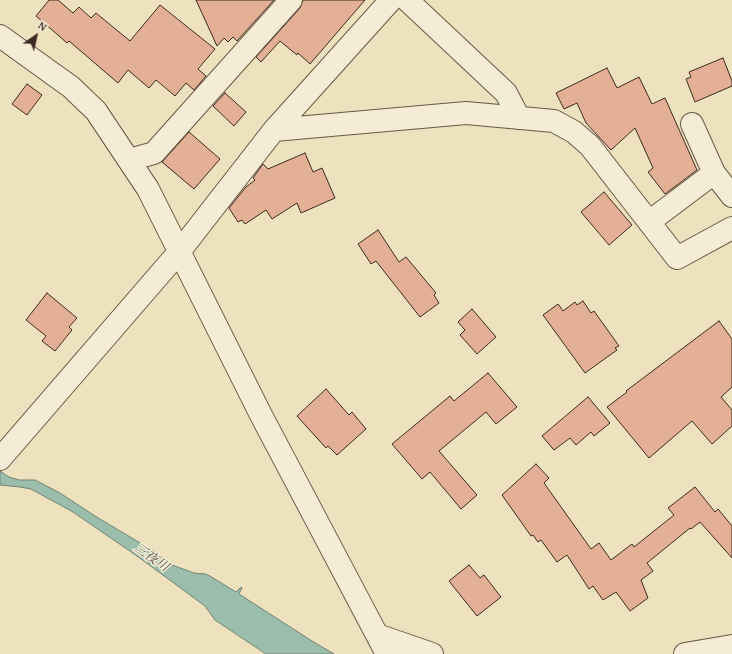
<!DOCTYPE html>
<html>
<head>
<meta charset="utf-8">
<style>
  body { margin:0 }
  #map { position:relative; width:732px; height:654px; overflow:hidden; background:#eee1bd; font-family:"Gentium Book Plus",serif }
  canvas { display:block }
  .north { position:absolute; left:16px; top:16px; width:40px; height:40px; -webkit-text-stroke:3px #f4ecd4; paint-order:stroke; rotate:34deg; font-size:11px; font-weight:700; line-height:16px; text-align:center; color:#3c2a20 }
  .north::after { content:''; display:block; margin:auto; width:14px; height:18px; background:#3c2a20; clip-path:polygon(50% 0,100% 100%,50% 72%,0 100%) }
</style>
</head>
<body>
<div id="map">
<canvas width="732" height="654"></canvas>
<div class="north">N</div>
</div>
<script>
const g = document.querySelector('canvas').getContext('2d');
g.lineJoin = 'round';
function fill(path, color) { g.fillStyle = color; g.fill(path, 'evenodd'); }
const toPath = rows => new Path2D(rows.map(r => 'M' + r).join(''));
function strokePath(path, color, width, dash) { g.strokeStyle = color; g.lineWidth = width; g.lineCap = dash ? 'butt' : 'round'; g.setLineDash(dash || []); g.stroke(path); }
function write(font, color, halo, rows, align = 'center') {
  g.font = font + ' "Gentium Book Plus","Noto Serif JP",serif'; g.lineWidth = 3; g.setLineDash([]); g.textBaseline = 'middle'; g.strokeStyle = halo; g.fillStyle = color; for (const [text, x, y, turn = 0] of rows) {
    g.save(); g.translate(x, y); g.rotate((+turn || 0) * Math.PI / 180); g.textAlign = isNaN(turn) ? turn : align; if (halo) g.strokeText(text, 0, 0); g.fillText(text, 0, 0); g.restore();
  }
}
const water = toPath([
  [0,471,9,477,19,480,35,480,60,493,95,516,152,550,172,565,194,573,205,574,210,576,236,592,241,587,242,588,239,594,312,641,334,654,266,654,215,620,205,606,137,556,73,512,31,489,20,487,0,485,0,471]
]);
const building = toPath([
  [49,0,58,0,73,13,79,7,91,18,96,13,130,41,160,5,215,49,198,69,206,76,194,90,186,83,175,96,156,80,149,88,128,70,118,83,69,41,67,43,36,16,49,0],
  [196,0,274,0,237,41,233,37,228,42,224,38,217,46,196,0],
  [303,0,365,0,310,64,298,53,297,55,280,41,261,62,256,57,300,8,303,0],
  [723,58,732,81,732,86,695,102,686,79,691,77,689,72,723,58],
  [607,68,617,88,639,77,652,104,665,98,697,170,665,194,648,172,653,168,635,128,611,150,586,123,577,103,564,109,556,93,607,68],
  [27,84,42,95,27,115,12,104,27,84],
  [225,93,246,112,234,126,213,106,225,93],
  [189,132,220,159,194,189,162,162,189,132],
  [305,153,313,172,322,168,335,198,301,213,297,203,272,219,266,210,245,224,242,220,238,222,229,208,246,187,255,180,253,178,263,164,268,169,305,153],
  [604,192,632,225,609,245,581,212,604,192],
  [378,230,399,262,406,257,436,293,434,295,439,303,420,317,376,261,371,264,358,244,378,230],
  [47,293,77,318,69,327,72,330,55,351,42,341,46,336,26,320,47,293],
  [583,301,591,313,594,311,619,346,615,348,617,350,585,373,543,315,558,304,563,311,575,302,577,305,583,301],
  [472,309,496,337,477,354,460,335,465,330,458,322,472,309],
  [719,321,732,339,732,387,721,397,732,410,732,426,712,444,692,421,649,458,607,407,627,392,626,391,719,321],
  [488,373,517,407,496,424,486,412,439,451,477,495,461,509,430,472,422,479,392,444,450,396,454,401,488,373],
  [326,389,349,415,352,412,366,429,337,455,328,446,326,448,297,416,326,389],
  [588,397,610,423,594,436,591,432,576,445,570,438,554,450,542,436,588,397],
  [536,464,549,478,544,483,591,549,599,543,611,560,632,544,634,547,674,515,668,508,695,487,715,512,718,509,732,526,732,558,700,522,691,529,690,528,647,563,653,571,641,580,648,598,630,611,616,592,603,600,593,586,589,589,567,555,557,562,541,540,538,542,533,535,531,536,502,495,536,464],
  [469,565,480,578,484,575,501,597,477,616,449,581,469,565]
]);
const minor = toPath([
  [407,0,506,93,519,118],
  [0,36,71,87,96,111,148,189,261,415,387,654],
  [692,124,714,173,732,196],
  [274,130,391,0],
  [129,160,154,153,291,0],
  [649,222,714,173],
  [0,459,179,252,274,130,466,113,554,121,574,132,590,146,677,258,732,228],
  [377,635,432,654],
  [685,654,732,646]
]);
const waterNames = [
  ["三夜川",151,558,34]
];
fill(water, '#9bbeac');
strokePath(water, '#758374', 1);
fill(building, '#e4b095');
strokePath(building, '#3c2a20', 1);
strokePath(minor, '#685847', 24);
strokePath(minor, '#f4ecd4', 22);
write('italic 13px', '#544f43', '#f4ecd4', waterNames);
</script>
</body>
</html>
